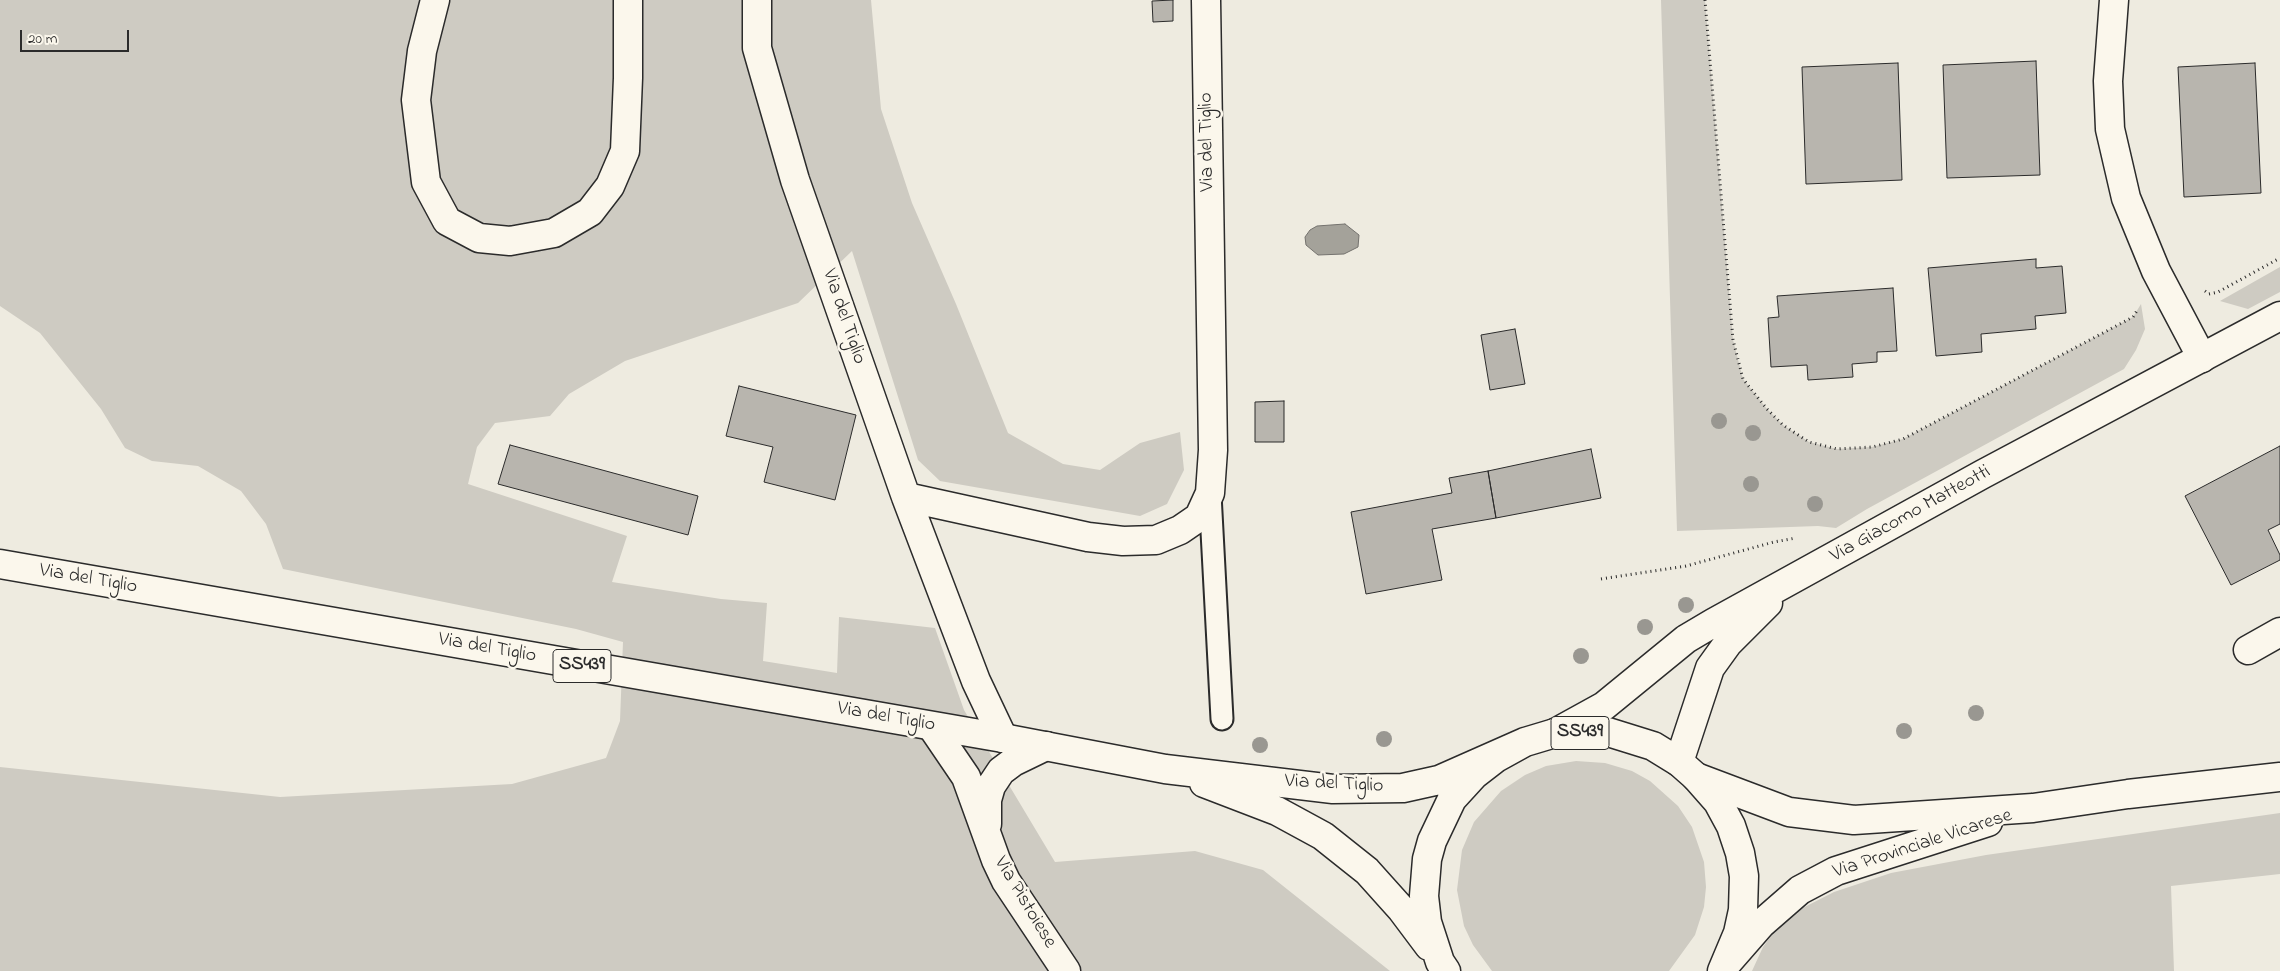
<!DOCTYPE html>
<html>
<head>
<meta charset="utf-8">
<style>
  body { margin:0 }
  #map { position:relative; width:2280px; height:971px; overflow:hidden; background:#eeebe0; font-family:"Indie Flower",sans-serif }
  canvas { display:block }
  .scale { position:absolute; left:20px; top:30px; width:109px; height:22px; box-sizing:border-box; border:2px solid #2b2b2b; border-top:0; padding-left:6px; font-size:15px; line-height:18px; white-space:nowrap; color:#2b2b2b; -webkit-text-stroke:4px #fbf7ec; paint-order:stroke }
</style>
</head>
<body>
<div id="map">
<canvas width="2280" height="971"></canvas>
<div class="scale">20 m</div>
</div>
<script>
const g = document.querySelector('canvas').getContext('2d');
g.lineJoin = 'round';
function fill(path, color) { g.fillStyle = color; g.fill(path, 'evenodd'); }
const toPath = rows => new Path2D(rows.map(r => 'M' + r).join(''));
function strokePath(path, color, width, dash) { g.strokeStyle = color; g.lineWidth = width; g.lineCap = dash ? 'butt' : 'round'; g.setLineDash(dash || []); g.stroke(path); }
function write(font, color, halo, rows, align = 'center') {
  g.font = font + ' "Indie Flower",sans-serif'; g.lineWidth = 5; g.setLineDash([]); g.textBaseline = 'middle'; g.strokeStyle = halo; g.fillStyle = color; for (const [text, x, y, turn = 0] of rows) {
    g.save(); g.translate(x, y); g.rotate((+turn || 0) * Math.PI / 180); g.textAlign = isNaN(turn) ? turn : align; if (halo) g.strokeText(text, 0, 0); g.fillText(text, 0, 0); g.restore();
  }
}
const green = toPath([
  [0,0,871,0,881,109,912,203,956,304,1008,433,1063,464,1100,470,1140,443,1180,432,1184,470,1167,504,1140,516,940,481,918,460,852,251,798,303,625,361,569,394,550,416,495,423,477,447,468,484,627,536,612,582,721,599,767,603,763,661,837,673,839,617,935,628,964,710,1055,862,1195,851,1263,870,1390,971,0,971,0,767,280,797,512,784,606,758,620,721,623,642,576,629,283,569,266,524,241,491,198,466,152,461,125,448,101,409,40,333,0,306],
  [1661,0,1705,0,1733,340,1743,379,1767,409,1783,425,1809,442,1837,449,1872,447,1903,439,2133,317,2141,304,2145,329,2136,350,2124,369,1867,509,1836,528,1818,526,1677,531],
  [2280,267,2280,292,2248,309,2220,301],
  [1576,761,1605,763,1632,771,1650,781,1678,806,1692,827,1704,862,1706,887,1704,907,1695,935,1669,971,1492,971,1473,945,1464,926,1457,890,1462,850,1474,822,1501,791,1525,775,1546,766],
  [2280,813,2280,874,2171,886,2174,971,1752,971,1763,947,1785,917,1834,892,1891,873,1986,855]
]);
const water = toPath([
  [1345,224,1359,235,1358,247,1344,254,1318,255,1306,245,1305,237,1310,230,1317,226,1345,224]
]);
const building = toPath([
  [1173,0,1173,21,1153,22,1152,1,1173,0],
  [2036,61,2040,175,1947,178,1943,65,2036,61],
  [1898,63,1902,180,1806,184,1802,67,1898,63],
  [2255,63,2261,193,2184,197,2178,67,2255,63],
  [2036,259,2036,268,2062,266,2066,313,2035,316,2036,329,1981,334,1982,352,1936,356,1928,268,2036,259],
  [1893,288,1897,351,1877,352,1877,362,1852,364,1853,377,1808,380,1807,365,1771,367,1768,318,1779,317,1777,296,1893,288],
  [1515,329,1525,384,1490,390,1481,335,1515,329],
  [739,386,856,415,835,500,764,482,773,447,726,436,739,386],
  [1284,401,1284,442,1255,442,1255,402,1284,401],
  [510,445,698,496,688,535,498,484,510,445],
  [2280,446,2280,524,2268,530,2280,555,2280,560,2231,585,2185,496,2280,446],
  [1591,449,1601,498,1496,518,1488,471,1591,449],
  [1488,471,1496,518,1432,529,1442,580,1366,594,1351,512,1452,493,1449,478,1488,471]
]);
const path = toPath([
  [1705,0,1733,340,1743,379,1767,409,1783,425,1809,442,1837,449,1872,447,1903,439,2133,317,2138,309],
  [2205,291,2209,294,2218,292,2280,258],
  [1601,579,1686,566,1774,542,1796,538]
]);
const service = toPath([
  [1210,494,1222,719]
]);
const minor = toPath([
  [435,0,422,51,416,100,426,182,447,221,479,238,510,241,554,233,590,212,610,186,625,151,628,78,628,0],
  [757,0,757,48,795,180,906,497,976,681,1003,738],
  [2114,0,2108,81,2110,129,2126,198,2156,271,2202,358],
  [906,497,1088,537,1123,541,1156,540,1180,530,1199,517,1210,493,1213,450,1206,0],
  [2248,650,2280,632],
  [932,727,966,777,996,860,1006,881,1066,971],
  [987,824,987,800,991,786,1001,771,1013,762,1046,746]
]);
const secondary = toPath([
  [1555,733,1604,706,1686,639,1713,623,1983,474,2280,316],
  [1679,762,1710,668,1728,643,1768,603],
  [1696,777,1789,812,1854,820,2033,808,2128,794,2280,777],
  [1727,963,1761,924,1800,890,1836,871,1988,822]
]);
const primary = toPath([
  [0,564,1003,738,1165,769,1333,789,1403,788,1439,780,1525,742],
  [1204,783,1277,811,1323,836,1367,871,1402,910,1429,946],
  [1446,971,1440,962,1427,922,1424,896,1427,859,1432,841,1452,799,1474,775,1496,758,1525,742,1555,733,1608,732,1653,746,1679,762,1696,777,1718,802,1731,826,1740,853,1744,876,1743,910,1738,933,1722,971]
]);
const trees = [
  [1719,421],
  [1753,433],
  [1751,484],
  [1815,504],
  [1686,605],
  [1645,627],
  [1581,656],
  [1976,713],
  [1904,731],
  [1384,739],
  [1260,745]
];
const shields = [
  [582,666,58],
  [1580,733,58]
];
const shieldNames = [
  ["SS439",582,666],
  ["SS439",1580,733]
];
const streetNames = [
  ["Via del Tiglio",1208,142,-91],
  ["Via del Tiglio",843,317,71],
  ["Via Giacomo Matteotti",1911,515,-29],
  ["Via del Tiglio",88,580,10],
  ["Via del Tiglio",487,649,10],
  ["Via del Tiglio",886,718,10],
  ["Via del Tiglio",1334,785,3],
  ["Via Provinciale Vicarese",1923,845,-18],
  ["Via Pistoiese",1024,903,59]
];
fill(green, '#cecbc2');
fill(water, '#a4a29a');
strokePath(water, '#74726e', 1);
fill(building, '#b8b5ae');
strokePath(building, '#2b2b2b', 1);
strokePath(service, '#2b2b2b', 25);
strokePath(minor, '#2b2b2b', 31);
strokePath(secondary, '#2b2b2b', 31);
strokePath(primary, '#2b2b2b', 31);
strokePath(path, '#2b2b2b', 3, [1, 4]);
strokePath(service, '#fbf7ec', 21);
strokePath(minor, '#fbf7ec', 28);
strokePath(secondary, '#fbf7ec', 28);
strokePath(primary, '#fbf7ec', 28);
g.fillStyle = '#999791';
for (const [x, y] of trees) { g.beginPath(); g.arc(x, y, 8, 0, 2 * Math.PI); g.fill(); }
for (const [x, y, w] of shields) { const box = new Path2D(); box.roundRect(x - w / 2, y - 16.5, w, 33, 4); g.fillStyle = '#fbf7ec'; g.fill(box); strokePath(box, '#2b2b2b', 1); }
write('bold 19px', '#2b2b2b', null, shieldNames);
write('20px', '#2b2b2b', '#fbf7ec', streetNames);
</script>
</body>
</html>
